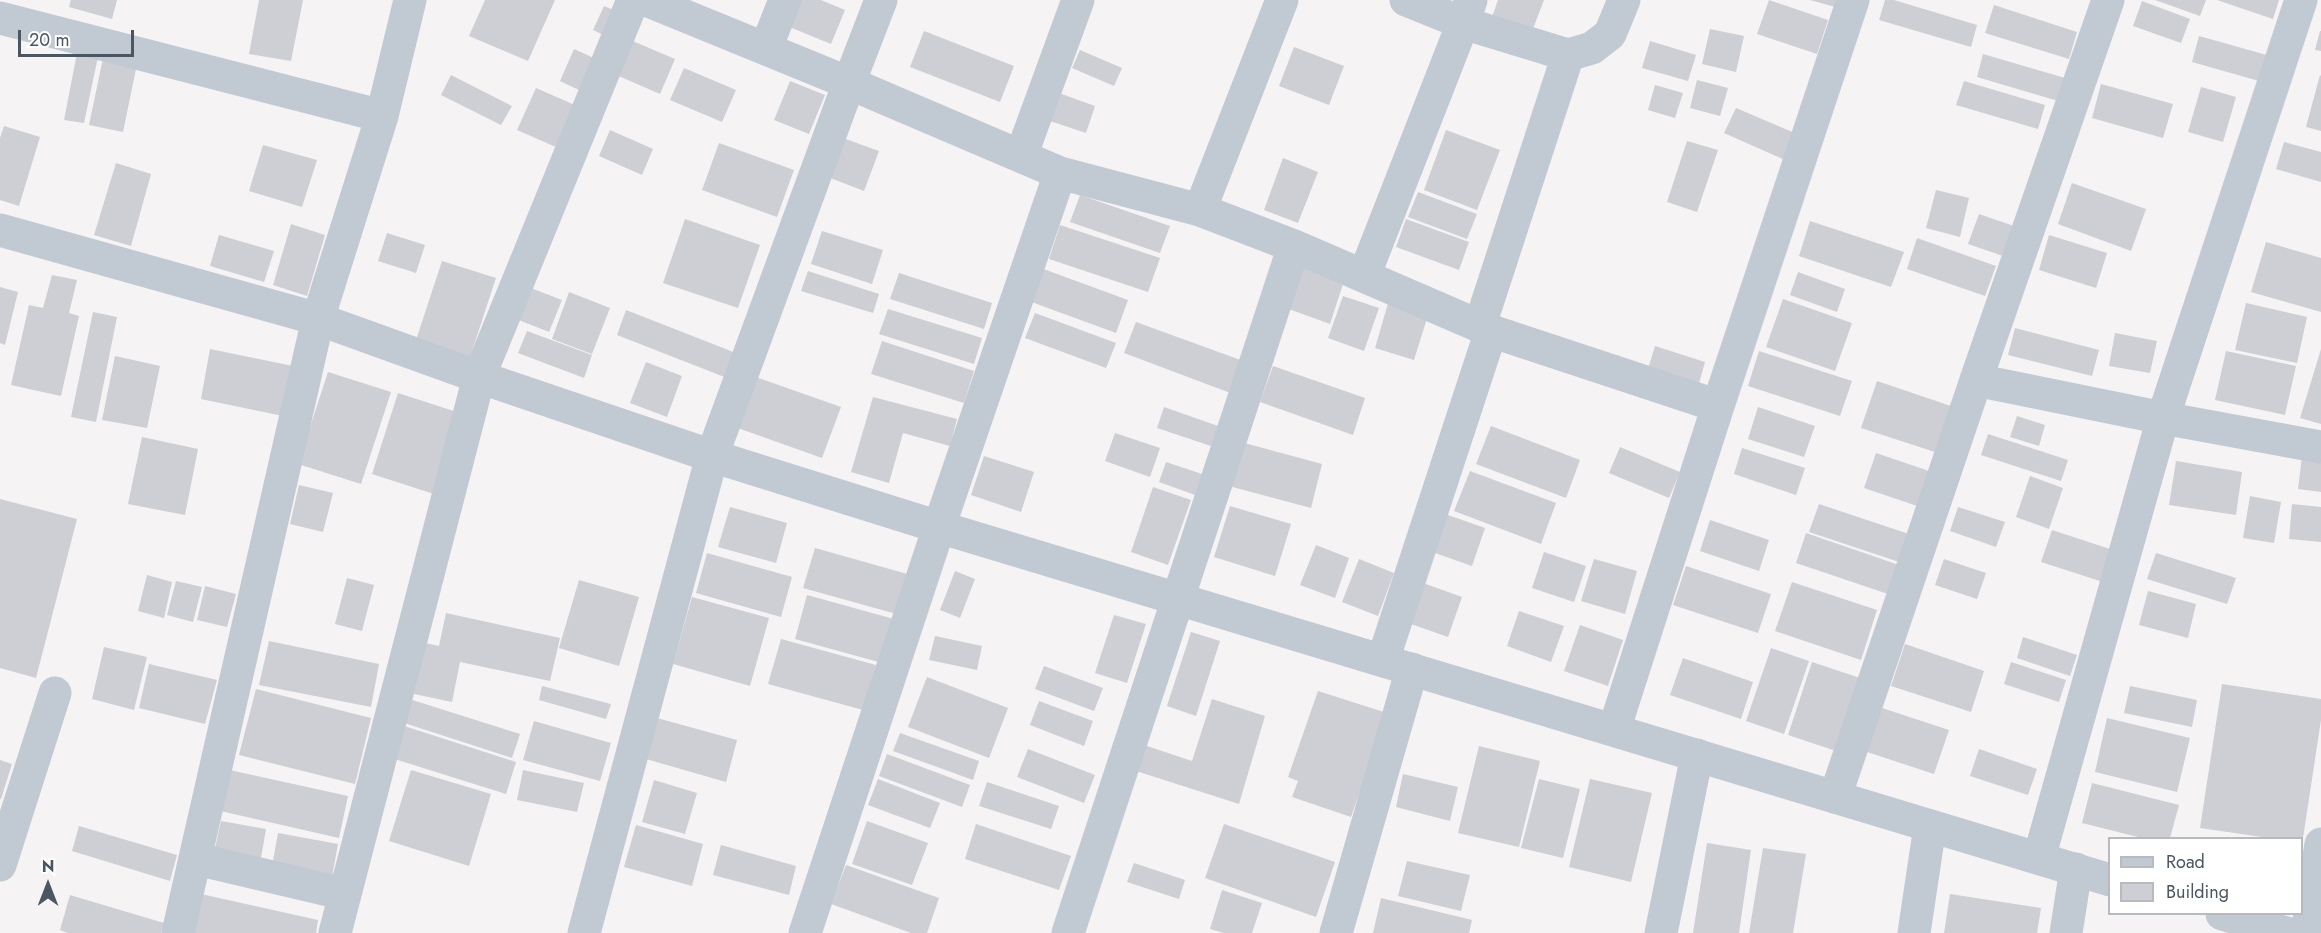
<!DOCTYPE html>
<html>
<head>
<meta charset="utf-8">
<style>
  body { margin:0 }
  #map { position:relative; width:2321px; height:933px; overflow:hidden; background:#f5f3f3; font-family:Jost,sans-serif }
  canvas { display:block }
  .legend { position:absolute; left:2108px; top:837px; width:195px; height:78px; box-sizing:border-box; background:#fff; border:2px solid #b7bbc0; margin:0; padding:8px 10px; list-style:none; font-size:18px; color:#4a5661 }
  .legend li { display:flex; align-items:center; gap:12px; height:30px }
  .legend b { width:30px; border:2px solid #b7bbc0 }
  .north { position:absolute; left:18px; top:855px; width:60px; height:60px; -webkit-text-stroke:4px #fff; paint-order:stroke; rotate:0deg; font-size:16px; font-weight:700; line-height:24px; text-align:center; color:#4a5661 }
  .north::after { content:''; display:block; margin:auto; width:21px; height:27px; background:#4a5661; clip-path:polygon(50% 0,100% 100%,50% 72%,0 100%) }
  .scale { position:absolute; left:18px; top:30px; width:116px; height:27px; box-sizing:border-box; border:3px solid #4a5661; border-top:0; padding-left:8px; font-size:18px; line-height:21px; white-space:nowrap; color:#4a5661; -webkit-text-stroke:4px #fff; paint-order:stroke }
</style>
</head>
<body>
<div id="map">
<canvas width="2321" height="933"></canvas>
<ul class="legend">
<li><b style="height:8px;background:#c1cad2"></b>Road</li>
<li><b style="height:16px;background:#cdcfd5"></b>Building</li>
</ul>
<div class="north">N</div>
<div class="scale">20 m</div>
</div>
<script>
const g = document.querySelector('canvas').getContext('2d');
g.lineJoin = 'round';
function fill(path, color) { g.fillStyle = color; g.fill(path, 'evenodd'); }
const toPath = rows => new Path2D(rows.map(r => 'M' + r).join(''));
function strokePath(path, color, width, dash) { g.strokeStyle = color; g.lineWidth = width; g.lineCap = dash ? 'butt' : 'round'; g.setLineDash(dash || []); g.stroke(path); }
const building = toPath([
  [71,0,117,0,112,19,69,7],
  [259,0,303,0,291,61,249,54],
  [485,0,555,0,528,61,469,36],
  [792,0,821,0,845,10,831,44,782,24],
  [1498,0,1544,0,1531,34,1491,20],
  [1769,0,1828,20,1817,54,1757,34],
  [1810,0,1842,0,1839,8],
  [1885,0,1894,0,1977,25,1971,47,1879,20],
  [2155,0,2206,0,2200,16],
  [2217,0,2279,0,2273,19],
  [2142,1,2190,19,2181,43,2133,26],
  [1994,5,2077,32,2069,59,1985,33],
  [604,6,621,13,610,38,593,30],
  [1710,29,1744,36,1736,72,1702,64],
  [924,31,1014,66,1000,102,910,67],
  [2320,31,2321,31,2321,51,2315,50],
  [2199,36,2274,57,2266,83,2192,62],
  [628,39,675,59,660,94,614,74],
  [1650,41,1696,55,1688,81,1642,68],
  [1294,47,1344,66,1329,105,1279,86],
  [78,48,99,52,84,123,64,120],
  [574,49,596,59,581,91,560,81],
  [1080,50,1122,68,1114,86,1072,68],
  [1983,54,2065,78,2058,101,1977,77],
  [103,58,137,64,123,132,89,125],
  [684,68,736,90,722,122,670,100],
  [451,75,512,106,501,125,441,95],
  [2320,75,2321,76,2321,131,2306,127],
  [1697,80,1728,88,1720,116,1690,108],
  [790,81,825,95,809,134,774,120],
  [1964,81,2045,105,2038,129,1956,105],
  [2101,84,2173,104,2163,138,2092,118],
  [1655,85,1683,93,1675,118,1648,110],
  [2201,87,2236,97,2223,142,2188,132],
  [536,88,584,109,565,151,517,130],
  [1056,92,1095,106,1086,133,1047,120],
  [1736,108,1797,134,1785,160,1724,133],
  [4,126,40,137,19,206,0,200,0,138],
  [610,130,653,149,642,175,599,156],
  [1446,130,1500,150,1477,210,1424,190],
  [840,137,879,151,864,191,825,176],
  [1687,141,1718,150,1697,212,1667,202],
  [2284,142,2321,152,2321,182,2276,169],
  [719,143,794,170,777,217,702,190],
  [263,145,317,160,302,207,249,191],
  [1283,158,1318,172,1298,223,1264,210],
  [116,163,151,174,131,246,94,235],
  [2072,183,2146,209,2131,251,2058,224],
  [1936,190,1969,198,1960,237,1926,228],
  [1418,192,1477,214,1467,239,1408,217],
  [1080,195,1170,226,1160,253,1070,222],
  [1979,214,2014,226,2003,256,1968,244],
  [685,219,760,245,738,308,663,283],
  [1406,219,1469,242,1459,270,1396,247],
  [1810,221,1904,252,1891,287,1799,256],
  [291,224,325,235,307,296,273,285],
  [1060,225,1160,258,1148,292,1049,259],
  [822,231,883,250,872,284,811,264],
  [387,233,425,245,416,273,378,261],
  [219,235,274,251,264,282,210,266],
  [2049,235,2107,253,2096,288,2039,270],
  [1917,238,1996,266,1985,296,1907,269],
  [2266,242,2321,258,2321,312,2251,292],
  [442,261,496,278,469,360,415,343],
  [1301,263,1345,278,1330,324,1286,308],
  [1038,267,1128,300,1116,333,1026,300],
  [808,271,879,294,873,313,801,291],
  [1798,272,1845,289,1837,312,1790,295],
  [899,273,992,303,984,329,890,299],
  [52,275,77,280,69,313,79,316,61,396,11,385,29,305,43,308],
  [523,285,562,300,549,332,511,317],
  [0,287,18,292,5,345,0,343],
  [569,292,610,308,592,354,552,339],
  [1343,296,1379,308,1364,351,1328,338],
  [1783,299,1852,323,1835,371,1766,347],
  [1389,300,1429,312,1414,360,1375,348],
  [2246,303,2307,317,2297,363,2235,350],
  [888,309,982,338,974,364,879,334],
  [626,310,736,353,727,378,617,335],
  [93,312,117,317,96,422,71,417],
  [1035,313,1116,343,1106,368,1025,338],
  [1136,322,1246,362,1233,394,1124,353],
  [2015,328,2099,350,2092,376,2008,355],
  [527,331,592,355,584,378,518,353],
  [2115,333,2157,341,2150,373,2109,366],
  [882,341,974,371,964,403,871,374],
  [1655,346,1705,362,1698,387,1647,372],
  [210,349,293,366,283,416,201,399],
  [2321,349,2321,424,2300,418],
  [1759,351,1852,381,1840,416,1748,386],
  [2226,351,2296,366,2285,415,2215,400],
  [115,356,160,366,147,428,102,420],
  [646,362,682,376,667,417,630,403],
  [1273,366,1365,398,1353,435,1260,402],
  [328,372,391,392,361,484,298,464],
  [753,376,841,407,822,458,735,427],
  [1877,381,1954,407,1938,453,1861,428],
  [398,393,466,415,440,496,372,474],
  [873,397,957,419,950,446,903,433,889,483,851,472],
  [1164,407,1218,426,1211,446,1157,428],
  [1758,407,1815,426,1804,457,1748,439],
  [2017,416,2045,425,2039,446,2010,437],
  [1491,426,1580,460,1566,498,1476,464],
  [1115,433,1160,448,1150,477,1105,461],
  [1988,434,2068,460,2061,481,1981,455],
  [142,437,198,449,185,515,128,504],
  [1237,441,1322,464,1311,508,1225,485],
  [1620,447,1680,472,1669,498,1609,473],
  [1742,448,1805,468,1796,495,1734,474],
  [1876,453,1938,474,1926,509,1864,488],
  [984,456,1034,472,1021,512,971,495],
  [2302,456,2321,459,2321,492,2298,489],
  [2176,461,2242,472,2236,515,2169,505],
  [1166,462,1202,474,1195,495,1159,482],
  [1470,471,1556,503,1541,544,1454,511],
  [2030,476,2063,488,2049,529,2016,517],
  [299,485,333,493,323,532,290,524],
  [1153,487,1191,500,1168,565,1131,552],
  [2250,496,2281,502,2274,543,2243,538],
  [0,499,77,519,36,678,0,668],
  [1819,504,1912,535,1902,563,1809,532],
  [2292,504,2321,507,2321,542,2289,539],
  [1230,506,1291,524,1275,576,1214,557],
  [730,507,787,523,776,563,718,547],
  [1958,507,2005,522,1996,547,1950,531],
  [1445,514,1485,528,1472,566,1432,552],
  [1710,520,1769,540,1759,571,1700,551],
  [2052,530,2113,550,2103,582,2041,562],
  [1806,533,1902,566,1891,595,1796,563],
  [1316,545,1349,558,1335,598,1300,585],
  [815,548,911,575,900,615,803,588],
  [1544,552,1586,566,1574,602,1532,588],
  [707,553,792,577,781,617,696,593],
  [2156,553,2236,578,2227,604,2147,579],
  [1359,559,1394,573,1378,616,1342,602],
  [1594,559,1637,571,1625,614,1581,601],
  [1944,559,1986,573,1977,599,1935,585],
  [1686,566,1771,594,1758,633,1673,605],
  [955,571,975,579,960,618,940,610],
  [147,575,172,582,164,618,138,611],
  [347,578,374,585,362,631,335,624],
  [579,580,639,597,619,666,559,648],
  [176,581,202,587,193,622,167,615],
  [1792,582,1877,610,1861,660,1775,631],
  [1423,583,1462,597,1448,637,1408,623],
  [205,586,236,594,227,627,197,620],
  [2148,591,2196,604,2188,638,2139,625],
  [807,595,894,619,882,663,795,639],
  [692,597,769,618,750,686,673,664],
  [1519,611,1564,626,1551,662,1507,646],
  [446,613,560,638,550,681,460,662,452,702,414,694,425,643,439,646],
  [1114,615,1146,624,1127,683,1095,673],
  [1580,625,1623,640,1608,686,1564,671],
  [1191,632,1220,641,1196,716,1167,706],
  [935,636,982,646,977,670,929,660],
  [2023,637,2077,655,2070,676,2017,658],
  [781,639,876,665,863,710,768,684],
  [269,641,379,664,371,707,259,685],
  [1905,644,1984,671,1971,712,1891,686],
  [104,647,147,657,134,710,92,699],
  [1771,648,1809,661,1784,734,1746,721],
  [1683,658,1753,682,1741,719,1670,695],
  [1812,662,1860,678,1836,751,1788,735],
  [2011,662,2066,680,2059,702,2004,684],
  [149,664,217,680,205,724,139,708],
  [1044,666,1103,688,1094,711,1035,689],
  [927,677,1008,708,989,758,908,727],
  [2222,684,2321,699,2321,720,2303,838,2269,838,2200,828],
  [542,686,611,704,606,719,539,700],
  [2130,686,2197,700,2192,727,2124,713],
  [256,689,371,718,355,784,239,755],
  [1318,691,1387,713,1351,817,1292,797,1298,781,1288,777],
  [406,698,520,734,512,758,398,721],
  [1212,699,1265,716,1239,804,1133,770,1141,744,1192,761],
  [1039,701,1093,721,1084,746,1030,725],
  [1879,707,1949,730,1934,774,1864,751],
  [657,718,737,740,726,782,646,759],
  [2107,718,2190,738,2177,792,2095,772],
  [534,721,611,743,600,781,523,760],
  [395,723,516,762,506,794,385,756],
  [900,733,979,761,973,780,893,751],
  [1479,746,1540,761,1519,847,1458,833],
  [1028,749,1095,775,1084,803,1017,777],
  [1979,749,2037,769,2028,795,1970,776],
  [887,754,970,785,962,807,879,776],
  [0,760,12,764,1,799,0,799],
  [225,769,348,796,339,838,216,810],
  [411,770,491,794,469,866,389,841],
  [523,770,584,783,577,812,517,800],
  [1403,774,1458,787,1450,821,1396,807],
  [878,779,940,803,930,828,868,805],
  [1539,779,1580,789,1563,858,1521,848],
  [1590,779,1652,793,1631,882,1569,867],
  [654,780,697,793,685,834,642,822],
  [987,782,1059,806,1051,829,979,806],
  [2092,783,2179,805,2170,838,2142,838,2082,823],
  [221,821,266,829,261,858,215,848],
  [867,821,928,843,912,885,852,864],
  [976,824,1071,856,1059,890,965,859],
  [1224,824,1335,862,1316,917,1205,878],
  [636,825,703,844,692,886,624,867],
  [79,826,177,855,170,881,72,851],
  [278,833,338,844,332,877,272,866],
  [1707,843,1751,850,1739,933,1693,933],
  [721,845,796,866,789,895,713,875],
  [1763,848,1806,854,1793,933,1749,933],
  [1407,861,1470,875,1461,911,1398,896],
  [1134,863,1185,880,1179,899,1127,882],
  [846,865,939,898,927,933,911,933,831,904],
  [1222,890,1262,903,1252,933,1224,933,1210,929],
  [201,894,318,920,316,933,193,933],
  [1950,894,2041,908,2037,933,1944,933],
  [70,895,164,923,161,933,68,933,60,930],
  [1381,898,1472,920,1469,933,1373,933]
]);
const minor = toPath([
  [646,0,849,83,881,0],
  [1406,0,1463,23,1471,0],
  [2108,0,1976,380,2163,418,2301,0],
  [0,18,382,116,410,0],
  [766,48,785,0],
  [1021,156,1078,0],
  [1060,173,1200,210,1282,0],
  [1294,246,1491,331,1383,660],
  [1364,276,1463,23,1568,55,1592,48,1610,34,1624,0],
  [1480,325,1568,55],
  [1491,331,1718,406,1614,730],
  [1718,406,1853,0],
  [1835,797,1976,380],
  [2039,858,2163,418,2321,447],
  [196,859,345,894],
  [0,865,55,693],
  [178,933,318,319,382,116],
  [335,933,479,377,633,0],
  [584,933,712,456,849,83,1060,173,939,527,805,933],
  [1068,933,1294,246,1200,210],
  [1336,933,1412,669],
  [1661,933,1697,755],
  [1914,933,1930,826],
  [2066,933,2076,869],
  [2307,933,2321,844]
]);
const tertiary = toPath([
  [0,230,318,319,479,377,712,456,939,527,2110,880],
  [2222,914,2287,933]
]);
fill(building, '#cdcfd5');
strokePath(minor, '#c1cad2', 33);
strokePath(tertiary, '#c1cad2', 33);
</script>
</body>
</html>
